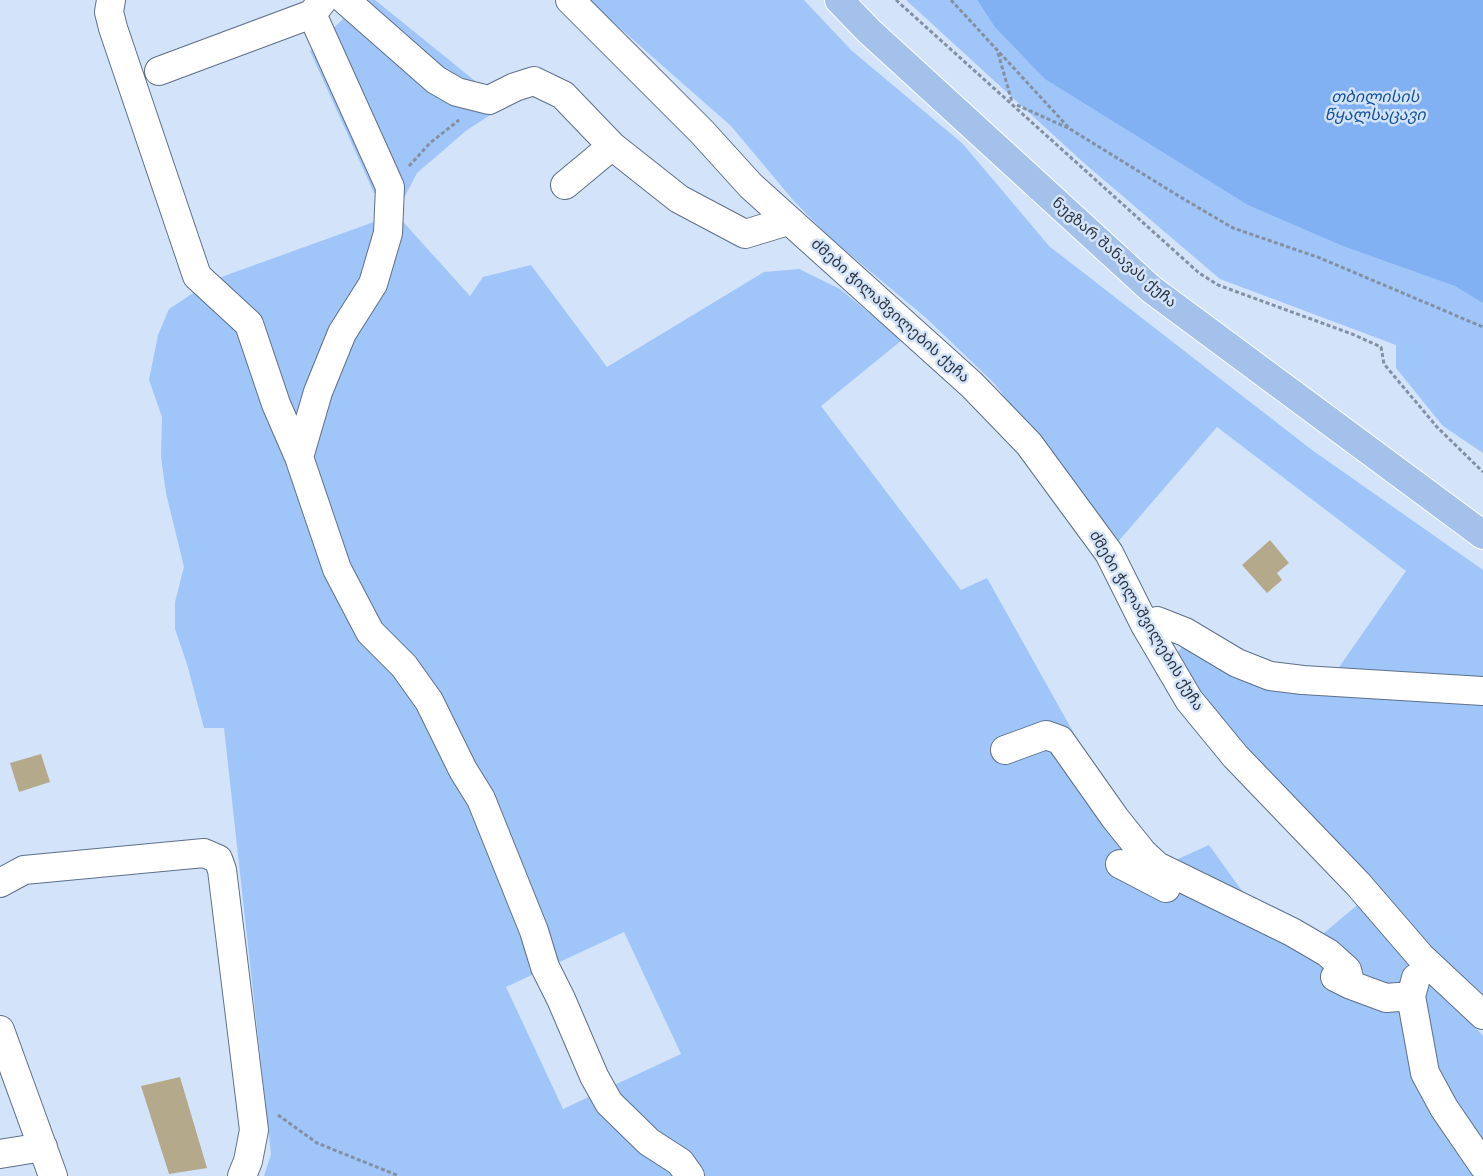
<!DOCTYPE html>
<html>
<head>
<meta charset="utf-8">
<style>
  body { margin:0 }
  canvas { display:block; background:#d3e3fa }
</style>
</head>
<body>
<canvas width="1483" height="1176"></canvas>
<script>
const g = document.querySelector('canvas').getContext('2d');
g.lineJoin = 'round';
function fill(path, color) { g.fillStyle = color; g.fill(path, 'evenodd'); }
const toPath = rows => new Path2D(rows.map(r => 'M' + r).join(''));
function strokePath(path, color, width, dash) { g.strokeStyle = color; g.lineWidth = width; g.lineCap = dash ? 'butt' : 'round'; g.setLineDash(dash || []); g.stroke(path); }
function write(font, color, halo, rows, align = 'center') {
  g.font = font + ' "Fira Sans","Noto Sans Georgian",sans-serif'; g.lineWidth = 5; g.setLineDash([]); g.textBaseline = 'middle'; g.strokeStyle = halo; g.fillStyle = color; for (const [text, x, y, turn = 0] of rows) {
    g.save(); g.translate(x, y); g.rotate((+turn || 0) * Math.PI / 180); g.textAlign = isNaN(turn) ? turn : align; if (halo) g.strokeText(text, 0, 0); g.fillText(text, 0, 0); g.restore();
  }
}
const green = toPath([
  [348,0,375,0,485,89,495,112,467,130,417,173,404,198,374,193,310,51,343,19],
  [588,0,804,0,851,50,963,144,1049,246,1312,450,1483,570,1483,1008,1218,717,1182,670,1177,653,1183,646,1194,652,1335,673,1406,571,1217,427,1117,543,994,383,925,317,829,237,793,200,731,126],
  [906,0,977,0,994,26,1483,280,1483,453,1443,426,1396,368,1396,345,1220,279,1084,163],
  [396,214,470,296,483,277,531,265,607,367,764,272,799,269,840,289,902,340,821,406,961,590,987,578,1114,805,1169,863,1209,845,1250,902,1317,939,1362,901,1483,1036,1483,1176,264,1176,271,1154,224,728,204,728,187,664,175,629,175,602,184,567,166,493,161,457,162,417,149,380,158,335,169,309,213,280],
  [624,932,681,1054,563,1109,506,987]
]);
const water = toPath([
  [977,0,1483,0,1483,303,1455,286,1343,246,1248,205,1045,79,994,26]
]);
const building = toPath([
  [1270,540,1289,563,1277,573,1282,580,1267,593,1242,565],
  [41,754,50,782,19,792,10,763],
  [180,1077,207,1168,169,1174,141,1086]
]);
const path = toPath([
  [896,0,1199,273,1218,285,1352,334,1381,347,1384,364,1437,427,1483,472],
  [951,0,1070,129,1182,198,1233,228,1320,258,1483,327],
  [998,53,1012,102],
  [1017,105,1068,128],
  [409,166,430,143,459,120],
  [278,1115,317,1143,399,1176]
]);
const minor = toPath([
  [111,0,109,12,113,28,197,276,249,324,276,404,299,457,337,569,370,632,404,666,429,701,463,770,481,799,534,931,545,967,561,999,594,1076,609,1103,649,1142,680,1162,690,1176],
  [345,0,436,80,457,92,489,100,515,87,534,81,563,95,612,146],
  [570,0,702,132,751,186,972,385,1029,444,1109,553,1145,625,1189,700,1235,756,1358,884,1421,957,1483,1015],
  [159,71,312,14,323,0],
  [565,185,612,146,679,199,745,234,788,221],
  [299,457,318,392,342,333,373,284,388,233,390,187,312,14],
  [1145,625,1157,621,1185,632,1237,663,1270,676,1303,680,1483,691],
  [1005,750,1046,735,1060,740,1115,818,1143,853,1157,866,1292,932,1328,953,1347,970,1351,985],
  [1120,864,1166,888],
  [0,883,24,870,204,853,218,859,222,870,254,1130,248,1161,242,1176],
  [1335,977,1351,985,1386,998,1411,996],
  [1416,978,1411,996,1425,1073,1444,1108,1483,1165],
  [0,1030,53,1176],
  [0,1154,43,1147]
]);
const major = toPath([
  [839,0,869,31,1151,289,1483,535]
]);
const streetNames = [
  ["ნუგზარ შანავას ქუჩა",1114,253,41],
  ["ძმები ჭილაშვილების ქუჩა",890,311,42],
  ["ძმები ჭილაშვილების ქუჩა",1146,621,59]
];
const waterNames = [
  ["თბილისის",1375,98],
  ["წყალსაცავი",1375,116]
];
fill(green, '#a0c5f9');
fill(water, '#82b1f3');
fill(building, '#b5a98b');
strokePath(minor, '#5e7089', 30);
strokePath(major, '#fff', 30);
strokePath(path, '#8490a2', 3, [4, 2.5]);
strokePath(minor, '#fff', 28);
strokePath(major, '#a3c1eb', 28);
write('15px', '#2c343f', '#d3e3fa', streetNames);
write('italic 16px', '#12509c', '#d3e3fa', waterNames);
</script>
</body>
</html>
